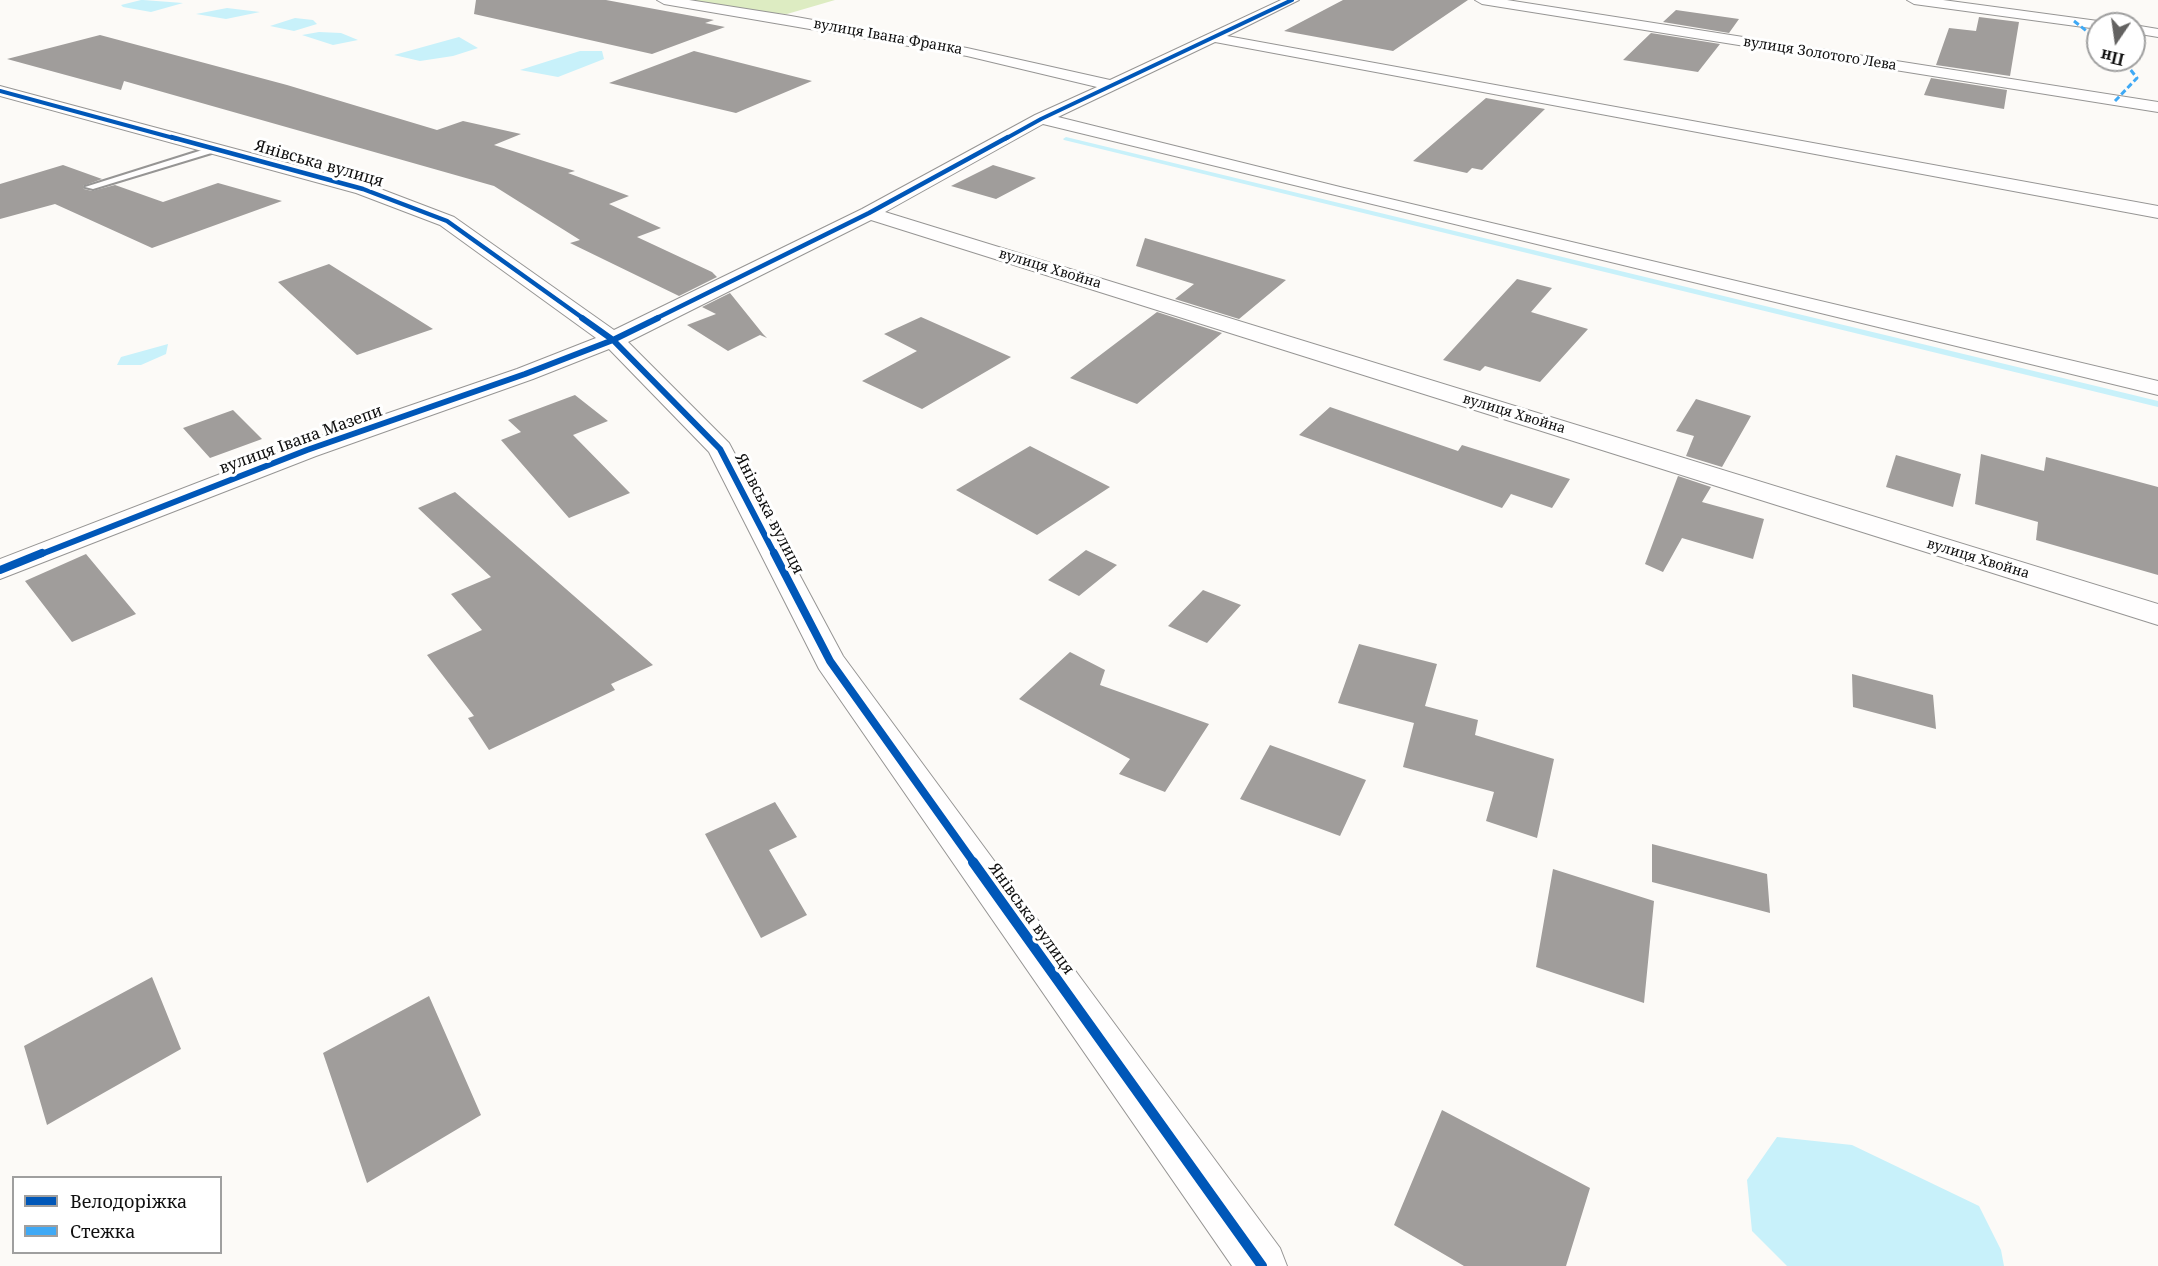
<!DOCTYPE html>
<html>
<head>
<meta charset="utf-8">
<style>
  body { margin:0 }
  #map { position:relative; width:2158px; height:1266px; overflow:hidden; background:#fcfaf7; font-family:"Noto Serif",serif }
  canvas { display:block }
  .legend { position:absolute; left:12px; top:1176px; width:210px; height:78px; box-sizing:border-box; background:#fff; border:2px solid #9f9f9f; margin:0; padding:8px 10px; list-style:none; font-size:18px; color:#101010 }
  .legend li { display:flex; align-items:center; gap:12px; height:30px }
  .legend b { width:30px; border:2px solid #9f9f9f }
  .north { position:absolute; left:2086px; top:12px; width:60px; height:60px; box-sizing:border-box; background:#fff; border:2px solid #9f9f9f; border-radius:50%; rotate:193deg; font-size:16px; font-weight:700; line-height:24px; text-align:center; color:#101010 }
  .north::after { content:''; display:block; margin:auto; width:21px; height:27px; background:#636261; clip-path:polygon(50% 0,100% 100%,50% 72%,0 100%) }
</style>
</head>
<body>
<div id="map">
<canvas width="2158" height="1266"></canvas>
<ul class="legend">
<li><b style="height:8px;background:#0057b8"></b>Велодоріжка</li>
<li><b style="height:8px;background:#3fa9f5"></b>Стежка</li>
</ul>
<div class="north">Пн</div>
</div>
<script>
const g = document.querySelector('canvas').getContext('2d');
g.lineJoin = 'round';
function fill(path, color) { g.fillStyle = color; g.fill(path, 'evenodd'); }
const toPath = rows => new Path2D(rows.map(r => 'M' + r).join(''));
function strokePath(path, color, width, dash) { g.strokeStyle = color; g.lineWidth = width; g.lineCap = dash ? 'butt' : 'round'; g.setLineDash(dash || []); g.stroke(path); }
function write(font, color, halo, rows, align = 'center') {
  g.font = font + ' "Noto Serif",serif'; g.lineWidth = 6; g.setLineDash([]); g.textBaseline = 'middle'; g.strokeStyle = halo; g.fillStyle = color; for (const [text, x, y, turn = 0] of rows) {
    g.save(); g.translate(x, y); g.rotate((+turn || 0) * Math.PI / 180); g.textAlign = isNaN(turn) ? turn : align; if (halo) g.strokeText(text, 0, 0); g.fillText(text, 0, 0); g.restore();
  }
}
const forest = toPath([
  [663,0,835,0,787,14,717,10]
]);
const water = toPath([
  [141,0,143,0,183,3,151,12,123,7,121,5],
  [227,8,260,12,226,19,196,14],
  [295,18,313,20,317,24,294,31,270,26],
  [319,32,341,33,358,40,333,45,302,35],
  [459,37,478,48,453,56,420,61,394,55],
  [580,51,602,51,604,59,558,77,520,70],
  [168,344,166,354,141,365,117,365,121,357],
  [1777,1137,1852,1145,1979,1206,2001,1250,2004,1266,1787,1266,1752,1231,1747,1180]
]);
const stream = toPath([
  [1066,137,2158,401,2158,407,1064,140,1063,139,1066,137]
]);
const building = toPath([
  [476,0,606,0,714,20,705,23,725,27,652,54,474,14],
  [1343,0,1468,0,1393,51,1284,31],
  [1676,10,1739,19,1729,33,1663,22],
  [1979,17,2019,22,2010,76,1936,65,1949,28,1976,31],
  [1651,33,1720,44,1698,72,1623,60],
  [100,35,287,85,437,130,463,121,521,134,494,145,575,171,568,173,629,196,609,204,661,228,637,237,712,272,717,277,679,296,570,243,580,240,494,186,124,81,121,90,7,59],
  [694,51,812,81,736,113,609,83],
  [1931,78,2007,90,2004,109,1924,95],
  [1486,98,1545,109,1482,170,1472,168,1467,173,1413,161],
  [63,165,102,179,83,186,84,189,92,191,115,185,163,202,218,183,282,201,152,248,55,204,0,219,0,184],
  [993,165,1036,178,996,199,951,186],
  [1145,238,1286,280,1239,319,1175,299,1194,284,1136,266],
  [329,264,433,329,357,355,278,282],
  [1517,279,1552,288,1531,312,1588,329,1540,382,1485,366,1480,371,1443,360],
  [730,293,763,334,767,338,760,335,728,351,687,325,716,314,702,307],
  [1157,312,1222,333,1137,404,1070,378],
  [921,317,1011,357,922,409,862,381,917,351,884,334],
  [575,395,608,421,573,435,630,493,569,518,501,440,521,432,508,420],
  [1696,399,1751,416,1722,467,1686,456,1694,436,1676,431],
  [1330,407,1458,451,1462,445,1570,479,1552,508,1511,494,1502,508,1299,435],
  [233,410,262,439,210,458,183,428],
  [1030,446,1110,487,1037,535,956,490],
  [1981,454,2044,471,2046,457,2158,487,2158,575,2036,540,2038,522,1975,504],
  [1896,455,1961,474,1953,507,1886,487],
  [1678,476,1711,487,1702,502,1764,519,1753,559,1682,538,1663,572,1645,564],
  [455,492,653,665,611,684,615,690,489,750,468,718,474,716,427,655,482,630,451,594,491,577,418,508],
  [1086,550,1117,565,1079,596,1048,580],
  [86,554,136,614,72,642,25,581],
  [1203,590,1241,605,1207,643,1168,626],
  [1359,644,1437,664,1425,706,1478,720,1475,735,1554,759,1537,838,1486,821,1494,792,1403,767,1414,723,1338,703],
  [1070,652,1105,670,1100,685,1209,724,1165,792,1119,774,1130,759,1019,699],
  [1852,674,1933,695,1936,729,1853,707],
  [1270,745,1366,780,1340,836,1240,799],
  [775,802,797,837,769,850,807,915,761,938,705,834],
  [1652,844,1767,874,1770,913,1652,882],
  [1553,869,1654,901,1644,1003,1536,967],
  [152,977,181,1049,47,1125,24,1046],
  [429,996,481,1115,367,1183,323,1053],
  [1442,1110,1590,1188,1566,1266,1464,1266,1394,1225]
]);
const lane = toPath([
  [215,146,220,149,218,151,93,189,85,187,215,146]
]);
const street = toPath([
  [657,0,689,0,791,16,967,48,1110,80,1281,0,1299,0,1227,36,2158,206,2158,218,1215,42,1058,117,1344,188,2158,381,2158,395,1043,124,885,212,2158,604,2158,625,871,220,628,342,729,443,843,656,1280,1248,1287,1266,1232,1266,819,669,709,452,609,349,533,379,316,456,0,579,0,559,298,444,517,369,596,338,440,225,356,193,0,96,0,86,370,185,454,217,614,330,862,209,1035,115,1097,87,967,56,664,4,657,0],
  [1475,0,1507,0,2158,102,2158,112,1482,4,1475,0],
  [1907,0,1943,0,2098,21,2104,24,2098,24,2098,29,1914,4,1907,0],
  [2134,25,2158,29,2158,37,2134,33,2134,25]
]);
const quiet = toPath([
  [2074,21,2098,40],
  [2115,101,2137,78,2123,60]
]);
const cyclewayFar4 = toPath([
  [0,91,177,139],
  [1005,139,1041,119,1292,0]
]);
const cyclewayFar3 = toPath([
  [171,137,363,189,447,221,584,319],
  [655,319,869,213,1008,137]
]);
const cyclewayFar2 = toPath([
  [582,318,613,340,720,449,775,555],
  [39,555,307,450,525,374,613,340,658,318]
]);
const cyclewayFar1 = toPath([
  [774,553,830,661,974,863],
  [0,570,42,553]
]);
const cycleway = toPath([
  [973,862,1262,1266]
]);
const farStreetnames = [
  ["вулиця Івана Франка",888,37,10],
  ["вулиця Золотого Лева",1820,54,9],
  ["вулиця Хвойна",1050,269,17],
  ["вулиця Хвойна",1514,414,17],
  ["вулиця Хвойна",1978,559,17]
];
const streetNames = [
  ["Янівська вулиця",319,164,16],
  ["вулиця Івана Мазепи",301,440,-20],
  ["Янівська вулиця",769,514,63],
  ["Янівська вулиця",1031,919,54]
];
fill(forest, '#ddecc2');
fill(water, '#c8f1fa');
fill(stream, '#c8f1fa');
fill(building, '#a09d9b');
strokePath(lane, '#969594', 4);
strokePath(street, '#969594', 2);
fill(lane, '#fffefe');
fill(street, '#fffefe');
strokePath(quiet, '#3fa9f5', 3, [6, 3]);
strokePath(cyclewayFar4, '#0057b8', 4);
strokePath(cyclewayFar3, '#0057b8', 4.5);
strokePath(cyclewayFar2, '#0057b8', 6);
strokePath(cyclewayFar1, '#0057b8', 8);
strokePath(cycleway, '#0057b8', 10);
write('14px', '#101010', '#fff', farStreetnames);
write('16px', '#101010', '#fff', streetNames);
</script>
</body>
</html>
